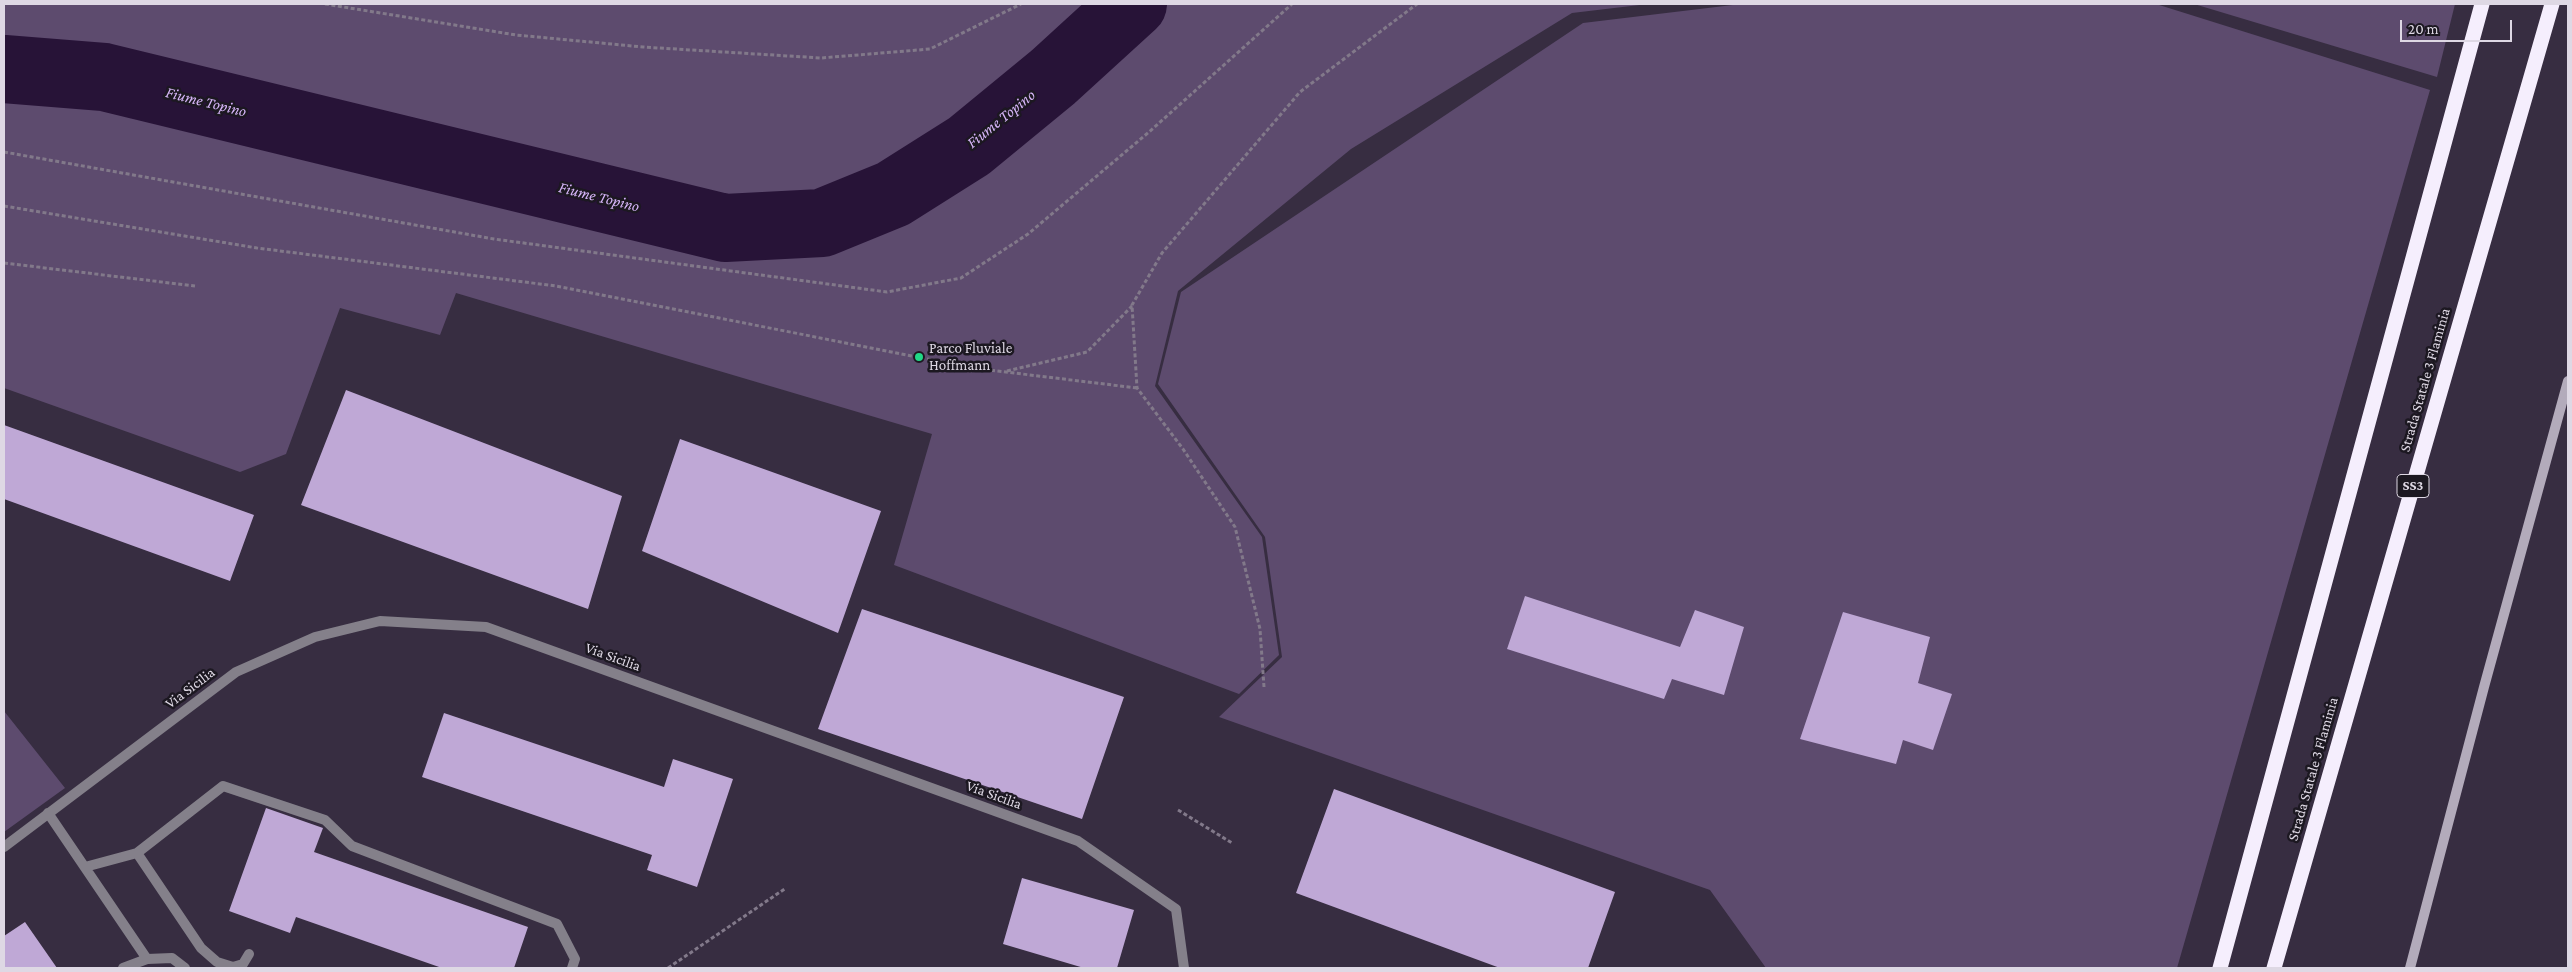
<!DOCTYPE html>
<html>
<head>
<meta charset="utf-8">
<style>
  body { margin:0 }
  #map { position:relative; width:2572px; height:972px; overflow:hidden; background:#372d41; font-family:"Crimson Pro",serif }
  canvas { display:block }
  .frame { position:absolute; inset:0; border:5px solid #ded8e4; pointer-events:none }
  .scale { position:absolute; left:2400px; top:20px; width:112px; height:22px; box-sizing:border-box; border:2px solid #ded8e4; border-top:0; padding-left:6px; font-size:15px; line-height:18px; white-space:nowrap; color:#ded8e4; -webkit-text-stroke:4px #1c1821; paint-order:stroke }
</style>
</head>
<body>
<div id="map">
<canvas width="2572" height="972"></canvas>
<div class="frame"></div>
<div class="scale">20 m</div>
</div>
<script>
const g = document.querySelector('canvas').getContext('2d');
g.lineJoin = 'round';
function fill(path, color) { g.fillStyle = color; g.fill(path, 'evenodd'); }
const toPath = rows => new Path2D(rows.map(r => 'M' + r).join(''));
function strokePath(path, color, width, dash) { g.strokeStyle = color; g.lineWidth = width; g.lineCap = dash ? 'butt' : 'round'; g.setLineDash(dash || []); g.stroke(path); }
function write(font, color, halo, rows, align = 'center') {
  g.font = font + ' "Crimson Pro",serif'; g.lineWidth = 5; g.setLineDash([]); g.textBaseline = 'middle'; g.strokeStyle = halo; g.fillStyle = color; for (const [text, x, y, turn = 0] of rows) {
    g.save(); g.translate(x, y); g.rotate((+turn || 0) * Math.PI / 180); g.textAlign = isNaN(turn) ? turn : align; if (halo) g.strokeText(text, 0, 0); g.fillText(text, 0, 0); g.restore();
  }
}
const green = toPath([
  [4,4,1648,4,1572,13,1351,149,1178,291,1155,386,1262,537,1279,655,1239,694,894,565,932,434,456,293,440,335,340,308,286,454,240,472,4,388],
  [1741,4,2156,4,2430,90,2177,968,1766,968,1710,890,1219,717,1282,657,1265,537,1158,384,1181,292,1583,23],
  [2194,4,2455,4,2437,77],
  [4,711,65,788,4,832]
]);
const river = toPath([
  [4,69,104,77,725,228,822,223,893,194,969,146,1053,77,1133,4]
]);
const building = toPath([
  [346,390,622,496,588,609,301,505],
  [4,425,254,515,230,581,4,499],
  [680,439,881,511,838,633,642,551],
  [1525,596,1680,647,1695,610,1744,627,1724,695,1672,679,1664,699,1507,649],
  [862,609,1124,697,1082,819,818,729],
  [1843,612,1930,637,1918,683,1952,694,1933,750,1903,740,1896,764,1800,739],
  [444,713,664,787,673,759,733,779,697,887,647,870,652,855,422,777],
  [1334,789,1615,892,1588,968,1500,968,1296,893],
  [266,808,323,828,314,852,528,927,514,968,442,968,296,917,290,933,229,911],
  [1022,878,1134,910,1117,968,1084,968,1003,944],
  [25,922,57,968,4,968,4,936]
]);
const path = toPath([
  [325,4,516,35,643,47,821,58,930,49,1021,4],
  [4,152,494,239,887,292,961,278,1028,234,1149,132,1292,4],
  [4,206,257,248,556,286,973,368,1137,388],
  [4,263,195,286],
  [1007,371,1087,352,1132,306],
  [1264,687,1260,629,1235,527,1183,449,1137,388,1132,305,1162,253,1300,92,1417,4],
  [1178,810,1232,843],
  [668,968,786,888]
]);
const lane = toPath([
  [48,813,147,959,123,968],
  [137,853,201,948,217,962,233,967,243,964,249,954],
  [85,867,137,853,223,786,325,820,352,846,557,924,575,959,572,968]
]);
const street = toPath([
  [4,847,236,672,315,637,380,621,486,627,1078,841,1176,909,1184,968],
  [147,959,172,958,185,968]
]);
const secondary = toPath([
  [2410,968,2484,687,2568,381]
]);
const highway = toPath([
  [2220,968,2482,4],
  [2274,968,2552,4]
]);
const markers = [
  [919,357,5,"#21d887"]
];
const shields = [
  [2413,486,32]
];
const shieldNames = [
  ["SS3",2413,486]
];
const poiNames = [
  ["Parco Fluviale",929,348],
  ["Hoffmann",929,365]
];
const streetNames = [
  ["Strada Statale 3 Flaminia",2425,380,-74],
  ["Via Sicilia",613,657,20],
  ["Via Sicilia",190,688,-37],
  ["Strada Statale 3 Flaminia",2313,769,-74],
  ["Via Sicilia",994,795,20]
];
const waterNames = [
  ["Fiume Topino",206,102,14],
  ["Fiume Topino",1001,119,-39],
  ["Fiume Topino",599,197,14]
];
fill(green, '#5d4b6e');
strokePath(river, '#271337', 68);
fill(building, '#bfa8d6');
strokePath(path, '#82798a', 3, [4, 2.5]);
strokePath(lane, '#84808a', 10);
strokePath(street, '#84808a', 10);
strokePath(secondary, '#b3abbb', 10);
strokePath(highway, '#f5eefd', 15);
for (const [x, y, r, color] of markers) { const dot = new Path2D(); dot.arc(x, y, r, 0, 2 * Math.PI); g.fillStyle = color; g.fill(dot); strokePath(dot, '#1c1821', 2); }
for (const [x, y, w] of shields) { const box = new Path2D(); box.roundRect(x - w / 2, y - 11.5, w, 23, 4); g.fillStyle = '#1c1821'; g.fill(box); strokePath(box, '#ded8e4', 1); }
write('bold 14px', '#ded8e4', null, shieldNames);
write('15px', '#ded8e4', '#1c1821', poiNames, 'left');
write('15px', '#ded8e4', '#1c1821', streetNames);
write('italic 16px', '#d7b6f9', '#1c1821', waterNames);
</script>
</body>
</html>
